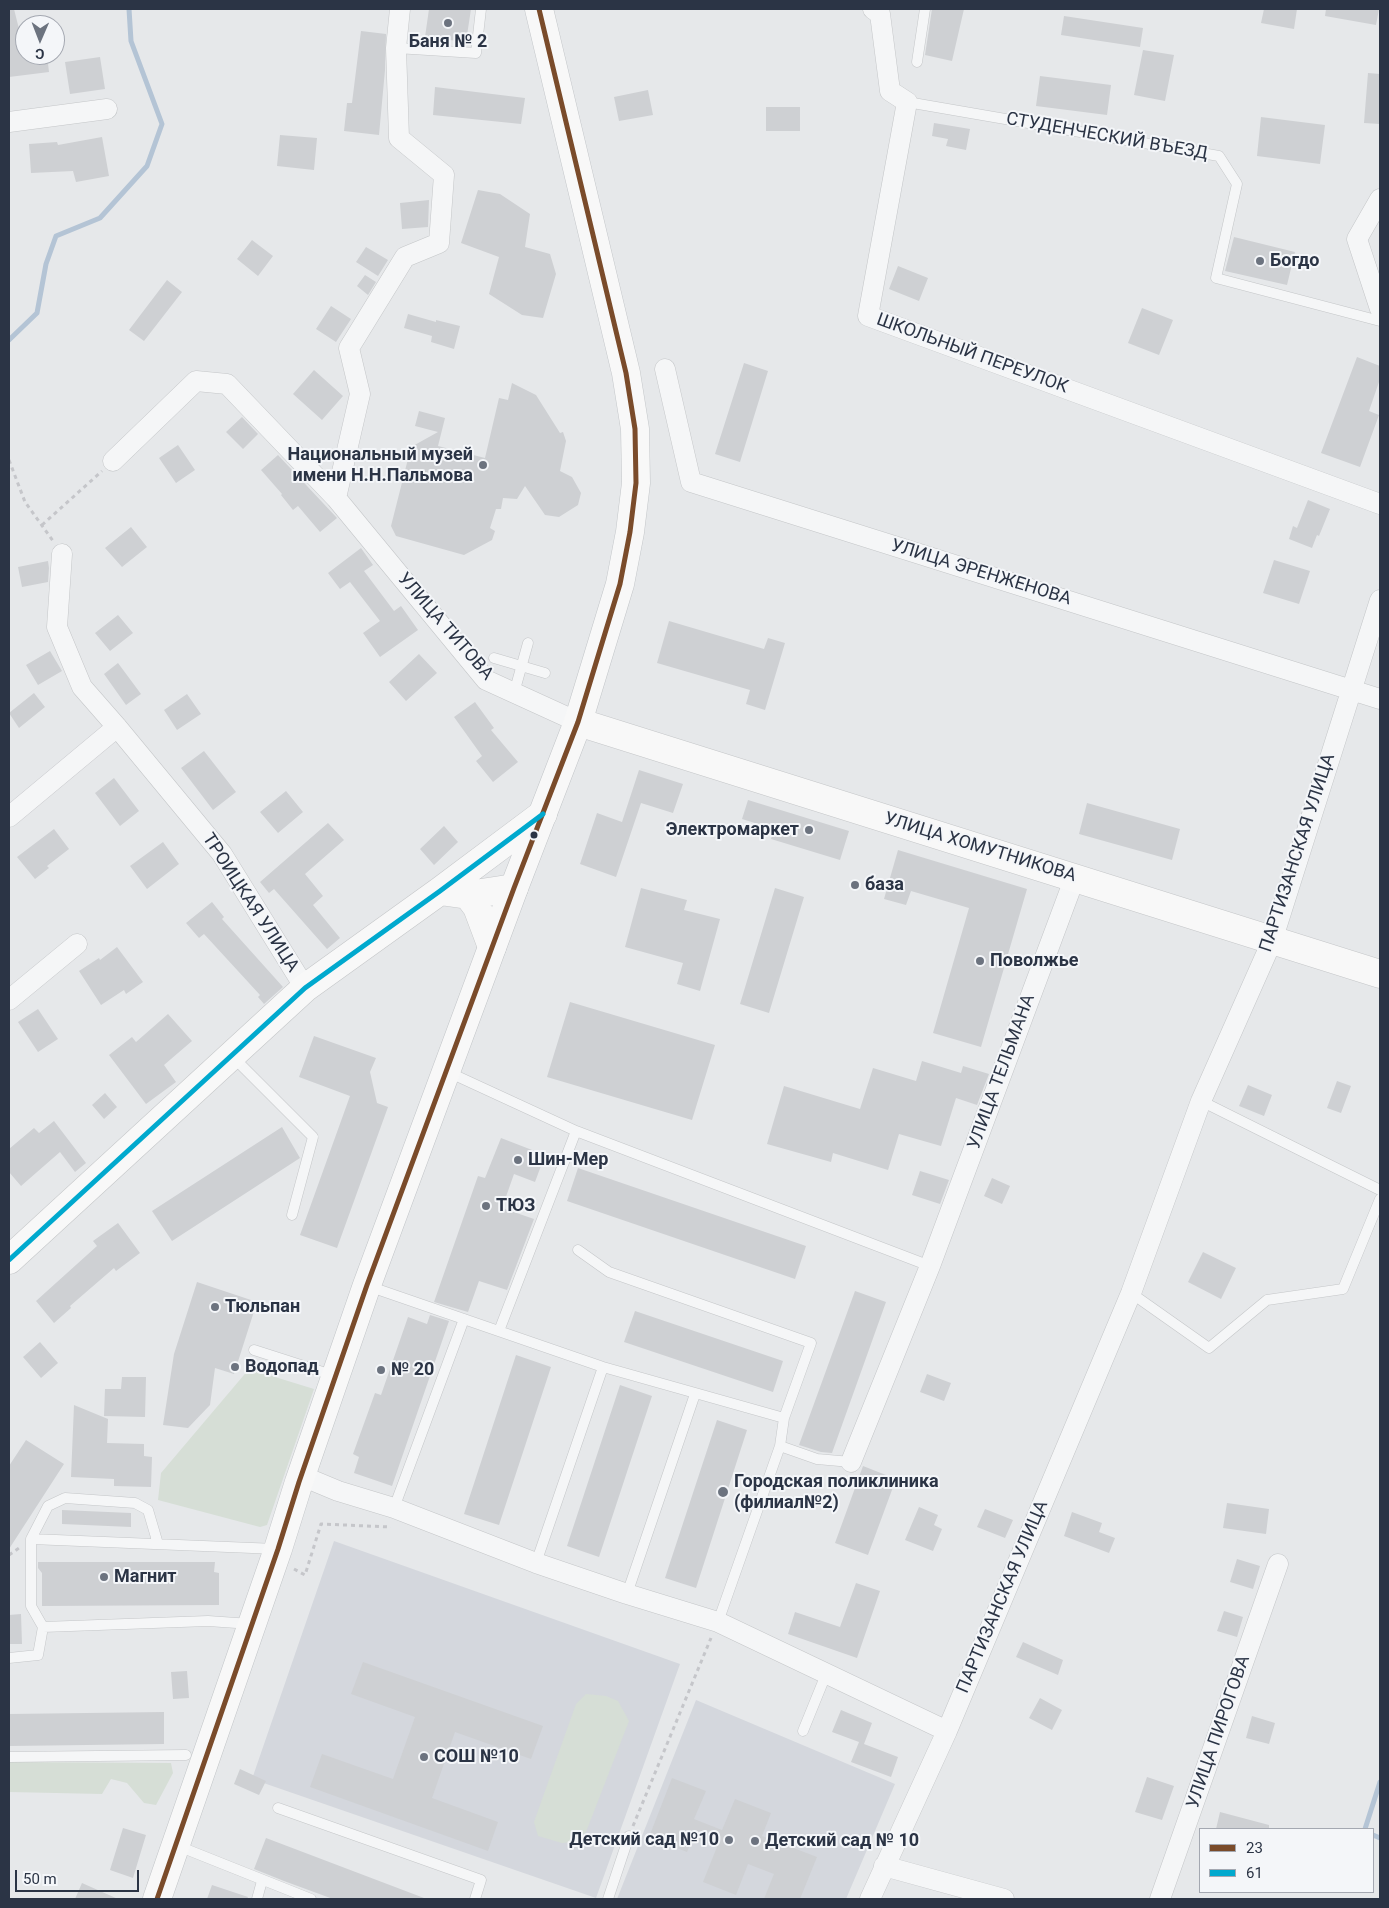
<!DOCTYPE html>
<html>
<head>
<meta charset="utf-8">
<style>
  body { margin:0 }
  #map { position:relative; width:1389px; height:1908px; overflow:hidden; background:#e6e8ea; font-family:Roboto,sans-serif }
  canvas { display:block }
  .frame { position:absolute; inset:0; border:10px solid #2b3445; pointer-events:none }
  .legend { position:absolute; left:1199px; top:1828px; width:175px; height:65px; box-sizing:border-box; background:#f4f6f9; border:1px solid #a4a8b1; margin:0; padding:6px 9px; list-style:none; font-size:15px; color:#2b3445 }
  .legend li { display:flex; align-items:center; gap:10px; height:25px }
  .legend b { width:25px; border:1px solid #a4a8b1 }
  .north { position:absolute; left:15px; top:15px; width:50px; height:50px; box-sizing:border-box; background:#f4f6f9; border:1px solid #a4a8b1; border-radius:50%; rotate:181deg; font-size:14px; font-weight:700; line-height:20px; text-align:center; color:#2b3445 }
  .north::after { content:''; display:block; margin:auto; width:18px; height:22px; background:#6c737f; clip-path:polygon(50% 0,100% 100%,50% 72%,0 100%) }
  .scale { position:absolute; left:15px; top:1870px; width:124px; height:22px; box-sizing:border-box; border:2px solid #2b3445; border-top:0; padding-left:6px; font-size:15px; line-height:18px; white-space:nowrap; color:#2b3445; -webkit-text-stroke:4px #f4f6f9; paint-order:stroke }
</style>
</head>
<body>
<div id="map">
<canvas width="1389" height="1908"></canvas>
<div class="frame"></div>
<ul class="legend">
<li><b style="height:6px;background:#7a4b2a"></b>23</li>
<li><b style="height:6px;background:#00a9ce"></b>61</li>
</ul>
<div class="north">С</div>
<div class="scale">50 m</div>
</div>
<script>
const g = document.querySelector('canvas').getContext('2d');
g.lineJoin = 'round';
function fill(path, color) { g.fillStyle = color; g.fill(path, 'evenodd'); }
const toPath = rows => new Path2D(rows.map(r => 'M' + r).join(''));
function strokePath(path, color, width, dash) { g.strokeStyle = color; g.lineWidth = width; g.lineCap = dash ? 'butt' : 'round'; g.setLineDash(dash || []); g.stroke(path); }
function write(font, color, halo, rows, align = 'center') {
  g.font = font + ' Roboto,sans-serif'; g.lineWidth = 4; g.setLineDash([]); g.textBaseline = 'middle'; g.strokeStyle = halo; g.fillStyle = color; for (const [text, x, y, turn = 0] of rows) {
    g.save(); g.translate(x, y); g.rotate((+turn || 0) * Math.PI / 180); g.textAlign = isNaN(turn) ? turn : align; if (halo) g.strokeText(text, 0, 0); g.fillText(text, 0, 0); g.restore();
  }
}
const built = toPath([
  [334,1541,680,1664,596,1898,252,1779],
  [696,1700,895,1784,846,1899,617,1899]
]);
const green = toPath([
  [249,1369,314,1389,267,1525,260,1527,158,1500,161,1473],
  [586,1694,606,1696,618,1701,629,1721,586,1832,574,1842,562,1843,538,1836,534,1822,576,1704],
  [9,1762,171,1763,173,1773,156,1805,144,1803,127,1783,111,1779,102,1794,9,1792]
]);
const stream = toPath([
  [9,340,37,313,46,264,56,236,100,218,147,166,162,124,131,41,129,9],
  [1365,1829,1380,1782],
  [1373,1835,1380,1838]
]);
const building = toPath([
  [9,9,14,9,23,45,25,45,25,55,47,55,49,72,9,77],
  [429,9,471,9,466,42,425,37],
  [932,9,964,9,952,61,925,55],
  [1264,9,1297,9,1294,29,1261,23],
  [1326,9,1379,9,1376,25,1325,16],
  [1064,16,1143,28,1140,47,1061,35],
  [361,31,386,34,385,70,379,135,344,131,347,103,352,103],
  [1143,50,1174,55,1165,101,1134,95],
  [100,57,105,89,70,94,65,62],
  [1368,73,1380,74,1380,124,1364,123],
  [1040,76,1111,85,1107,115,1036,106],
  [435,87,525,98,521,124,433,115],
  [648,90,653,115,619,121,614,97],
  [766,107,800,107,800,131,766,131],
  [1261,117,1325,125,1320,164,1257,156],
  [934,123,970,129,966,150,946,146,948,139,932,136],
  [280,135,317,138,314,170,277,166],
  [102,137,109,176,76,182,73,171,31,173,29,144,57,142,58,145],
  [478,190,500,194,530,214,525,247,550,254,556,274,543,318,522,315,489,294,499,257,461,243],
  [429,200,428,227,402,229,400,203],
  [1234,237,1295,252,1287,285,1225,271],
  [252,240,273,256,258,276,237,259],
  [366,247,388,260,378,276,356,262],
  [898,266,928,278,919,301,889,289],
  [365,275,376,282,368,295,357,286],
  [167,280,182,292,144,341,129,330],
  [331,306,351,319,336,342,316,329],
  [1142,308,1173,320,1159,355,1128,343],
  [408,314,436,322,436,320,460,326,454,349,431,342,432,336,404,328],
  [1357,357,1380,366,1380,379,1369,411,1379,415,1360,467,1321,453],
  [744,363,768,371,740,462,715,454],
  [314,370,343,396,322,420,293,394],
  [512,383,536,395,560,433,563,432,566,441,560,471,572,477,581,493,578,505,559,517,545,515,525,486,517,499,503,498,501,509,496,509,490,528,495,531,492,540,464,555,396,536,391,526,411,447,438,432,415,426,419,411,445,418,438,446,485,458,499,398,508,400],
  [242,417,258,434,243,449,226,432],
  [178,445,195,470,176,483,159,458],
  [278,455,337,518,320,532,298,506,293,510,281,495,282,494,261,470],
  [1308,500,1330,509,1319,536,1317,535,1312,548,1289,539,1293,526,1297,528],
  [131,527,147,547,122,567,105,548],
  [361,548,373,565,364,571,394,611,401,606,418,630,380,657,363,633,380,621,350,582,340,589,328,573],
  [1274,560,1310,571,1299,604,1263,593],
  [48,561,49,568,48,582,22,587,18,567],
  [118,615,133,633,110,651,95,633],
  [669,621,764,649,768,638,785,643,765,710,746,704,750,690,657,663],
  [50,651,62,671,38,685,26,665],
  [419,654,437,673,406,701,389,682],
  [118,663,141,694,126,705,104,674],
  [34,693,45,707,19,728,9,713],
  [187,694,201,714,177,730,164,710],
  [475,702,494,728,491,730,518,762,493,782,476,761,482,756,454,717],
  [204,751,236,792,213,810,181,768],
  [639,770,683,784,673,813,641,803,616,877,580,864,597,813,622,822],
  [114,778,139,811,120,826,95,793],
  [286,791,303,812,278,833,260,812],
  [748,800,849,831,840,860,771,839,774,829,742,819],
  [1087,803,1180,829,1172,860,1079,834],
  [328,823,344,840,305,874,323,896,313,905,340,938,327,949,274,889,269,893,260,882],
  [444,826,458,842,434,865,420,849],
  [54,829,69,849,47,866,49,868,35,879,17,857],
  [163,842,179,864,147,889,130,866],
  [898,850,1027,889,981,1047,933,1033,969,908,911,891,906,905,884,899],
  [641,888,687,900,684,910,720,919,700,991,677,984,683,963,625,947],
  [775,888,804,897,769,1013,740,1004],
  [212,902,224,917,222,919,283,987,264,1004,258,997,260,995,204,934,199,938,186,923],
  [117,947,143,982,126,994,124,990,101,1005,79,971,99,958,100,960],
  [570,1002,715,1045,692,1120,547,1077],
  [38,1009,58,1039,38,1052,18,1022],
  [168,1014,192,1041,164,1065,176,1082,146,1104,109,1055,132,1037,136,1042],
  [314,1036,376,1058,370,1072,377,1103,388,1107,337,1248,300,1235,350,1096,299,1077],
  [922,1061,961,1073,963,1066,989,1074,977,1105,956,1098,941,1146,899,1134,888,1170,833,1153,831,1162,767,1144,784,1086,860,1109,873,1068,916,1081],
  [1337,1081,1351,1086,1341,1113,1327,1108],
  [1248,1085,1272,1095,1264,1116,1239,1106],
  [105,1093,117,1107,104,1119,92,1105],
  [54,1121,86,1163,75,1172,60,1152,21,1186,9,1172,9,1149,34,1128,39,1133],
  [282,1127,300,1158,172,1241,152,1211],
  [501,1138,545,1155,535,1182,514,1174,502,1208,534,1219,507,1290,479,1281,468,1312,434,1302,478,1176,485,1178],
  [578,1168,806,1246,795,1279,567,1201],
  [920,1171,949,1180,940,1204,912,1195],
  [992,1178,1010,1186,1002,1204,984,1196],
  [118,1223,140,1253,116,1271,114,1268,70,1306,71,1308,54,1323,36,1301,97,1246,93,1241],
  [1203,1252,1236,1268,1221,1299,1188,1282],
  [197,1282,257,1302,234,1374,215,1368,210,1405,188,1428,163,1425,174,1354],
  [855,1291,886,1302,832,1453,821,1452,799,1445],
  [635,1311,783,1361,773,1392,624,1342],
  [430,1315,449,1321,392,1486,354,1473,359,1457,353,1454,375,1393,381,1395,408,1317,427,1324],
  [40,1342,58,1363,41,1378,23,1357],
  [516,1355,551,1367,499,1525,464,1514],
  [927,1374,951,1383,944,1401,920,1392],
  [122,1377,146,1377,145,1417,104,1416,105,1389,121,1389],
  [620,1385,652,1396,599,1557,567,1546],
  [74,1405,108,1419,107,1443,144,1444,144,1456,152,1457,151,1487,114,1486,114,1479,71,1477],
  [717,1420,747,1430,696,1588,665,1578],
  [26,1440,64,1464,9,1549,9,1466],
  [863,1466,896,1479,868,1555,835,1543],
  [1227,1503,1269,1509,1266,1534,1223,1528],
  [919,1507,938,1515,934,1525,942,1529,933,1551,905,1540],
  [985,1509,1013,1520,1005,1538,977,1527],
  [62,1510,131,1513,131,1527,62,1524],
  [1072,1512,1102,1523,1099,1532,1115,1538,1109,1553,1064,1536],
  [1237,1559,1260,1566,1253,1589,1230,1582],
  [38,1562,215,1562,214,1572,219,1573,219,1605,42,1606,42,1573,38,1568],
  [856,1583,880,1591,857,1658,788,1634,795,1612,840,1627],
  [1224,1611,1243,1617,1237,1637,1217,1631],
  [21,1614,22,1644,9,1644,9,1615],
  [1023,1642,1063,1660,1058,1675,1016,1657],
  [363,1662,543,1726,531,1759,455,1732,432,1798,498,1822,488,1851,310,1787,322,1754,393,1779,415,1717,351,1694],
  [187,1671,189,1698,173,1699,171,1672],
  [1040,1698,1062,1710,1052,1730,1029,1718],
  [841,1710,872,1723,864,1744,898,1757,891,1777,851,1762,859,1742,832,1732],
  [164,1712,164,1744,9,1746,9,1714],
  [1252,1716,1275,1723,1269,1744,1246,1738],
  [240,1769,266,1781,259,1795,234,1784],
  [1147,1777,1174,1786,1162,1820,1135,1812],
  [672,1778,706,1791,694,1819,722,1830,735,1799,771,1813,762,1836,817,1857,800,1899,764,1899,774,1874,748,1864,736,1895,703,1882,717,1847,693,1838,687,1852,649,1837],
  [1220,1812,1269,1825,1269,1829,1216,1829],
  [123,1828,146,1835,133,1878,110,1870],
  [266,1838,424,1898,424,1899,333,1899,284,1881,254,1869],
  [82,1883,118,1899,75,1899],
  [212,1885,248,1897,247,1899,207,1899]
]);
const path = toPath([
  [9,460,25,502,53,541],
  [42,525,102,471],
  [9,1555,19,1548],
  [294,1569,305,1575,321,1524,391,1527],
  [633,1826,711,1638]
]);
const lane = toPath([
  [396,48,476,53,481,9],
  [917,62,925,9],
  [907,102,1219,156,1237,184,1216,278,1380,321],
  [494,658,545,673],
  [514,693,528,643],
  [233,1057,313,1137,292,1215],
  [448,1072,576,1131,930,1266],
  [1201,1101,1380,1190],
  [578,1250,609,1272,811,1343,784,1418,780,1446,718,1622],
  [368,1286,603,1367,784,1418],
  [1131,1293,1209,1348,1267,1300,1343,1289,1380,1199],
  [499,1331,576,1131],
  [254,1350,335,1376],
  [780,1446,817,1459,851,1462],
  [394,1508,464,1319],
  [31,1539,277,1549],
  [158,1544,148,1510,135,1503,65,1498,48,1506,31,1539,31,1606,43,1627,208,1621,251,1624],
  [536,1563,603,1367],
  [627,1594,695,1394],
  [9,1658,38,1655,43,1627],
  [803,1731,827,1672],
  [9,1757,186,1755],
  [278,1808,481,1880,475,1899],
  [178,1846,311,1899],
  [257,1899,262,1881],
  [608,1899,629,1836]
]);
const street = toPath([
  [873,9,880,14,890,91,907,102,868,316,1380,504],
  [9,122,107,109],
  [1380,199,1357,239,1380,309],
  [665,369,691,482,1380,699],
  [113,461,196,381,227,384,336,498,486,680,578,722],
  [336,498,360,394,349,348,405,257,439,243,444,175,399,138,396,48,400,9],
  [62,554,57,627,82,687,117,727,222,854,305,988],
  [9,817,117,727],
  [9,1000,77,944],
  [851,1462,930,1266,1075,877],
  [302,1476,338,1491,394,1508,536,1563,627,1594,718,1622,947,1731],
  [884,1866,1004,1899],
  [870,1899,947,1731,1131,1293,1201,1101,1272,941,1380,600],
  [1160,1899,1278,1564]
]);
const secondary = toPath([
  [578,722,1380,974],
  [440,891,468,895,477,907,492,947],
  [468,895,514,888],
  [9,1260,305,988,440,891,543,814]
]);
const primary = toPath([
  [157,1899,278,1549,299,1482,367,1285,514,888,578,722,620,584,630,532,636,483,635,429,626,373,539,9]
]);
const bus1 = toPath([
  [157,1899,278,1549,299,1482,367,1285,514,888,578,722,620,584,630,532,636,483,635,429,626,373,539,9]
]);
const bus2 = toPath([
  [9,1260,305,988,440,891,543,814]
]);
const markers = [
  [448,23,5,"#6c737f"],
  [1260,261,5,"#6c737f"],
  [483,465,5,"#6c737f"],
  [809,830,5,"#6c737f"],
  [534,835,4.5,"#2b3445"],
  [855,885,5,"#6c737f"],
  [980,961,5,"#6c737f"],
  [518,1160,5,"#6c737f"],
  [486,1206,5,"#6c737f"],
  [215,1307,5,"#6c737f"],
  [235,1367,5,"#6c737f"],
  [381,1370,5,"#6c737f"],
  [723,1492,6,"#6c737f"],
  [104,1577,5,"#6c737f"],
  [424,1757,5,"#6c737f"],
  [729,1840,5,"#6c737f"],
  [755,1841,5,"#6c737f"]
];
const poiNames = [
  ["Баня № 2",448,42,"center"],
  ["Богдо",1270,261],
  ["Национальный музей",473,455,"right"],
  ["имени Н.Н.Пальмова",473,476,"right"],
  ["Электромаркет",799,830,"right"],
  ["база",865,885],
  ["Поволжье",990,961],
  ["Шин-Мер",528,1160],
  ["ТЮЗ",496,1206],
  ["Тюльпан",225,1307],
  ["Водопад",245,1367],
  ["№ 20",391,1370],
  ["Городская поликлиника",734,1482],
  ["(филиал№2)",734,1503],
  ["Магнит",114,1577],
  ["СОШ №10",434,1757],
  ["Детский сад №10",719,1840,"right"],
  ["Детский сад № 10",765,1841]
];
const streetNames = [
  ["СТУДЕНЧЕСКИЙ ВЪЕЗД",1107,137,10],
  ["ШКОЛЬНЫЙ ПЕРЕУЛОК",972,354,20],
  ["УЛИЦА ЭРЕНЖЕНОВА",981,573,17],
  ["УЛИЦА ТИТОВА",445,627,49],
  ["УЛИЦА ХОМУТНИКОВА",980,848,17],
  ["ПАРТИЗАНСКАЯ УЛИЦА",1298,853,-72],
  ["ТРОИЦКАЯ УЛИЦА",250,903,57],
  ["УЛИЦА ТЕЛЬМАНА",1002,1072,-70],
  ["ПАРТИЗАНСКАЯ УЛИЦА",1003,1597,-67],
  ["УЛИЦА ПИРОГОВА",1219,1732,-71]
];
fill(built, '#d4d7dd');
fill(green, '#d6ded6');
strokePath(stream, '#b4c4d5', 5);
fill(building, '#ced0d3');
strokePath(lane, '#c4c6c8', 11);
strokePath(street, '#c4c6c8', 21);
strokePath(secondary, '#c4c6c8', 29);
strokePath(primary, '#c2c5c8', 29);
strokePath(path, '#c5c6ca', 3, [4, 4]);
strokePath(lane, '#f5f6f7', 10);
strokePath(street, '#f5f6f7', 20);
strokePath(secondary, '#f8f8f8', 28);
strokePath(primary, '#f8f8f8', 28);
strokePath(bus1, '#7a4b2a', 5);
strokePath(bus2, '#00a9ce', 5);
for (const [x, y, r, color] of markers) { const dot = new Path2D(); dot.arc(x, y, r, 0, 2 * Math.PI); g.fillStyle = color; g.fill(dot); strokePath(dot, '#f4f6f9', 2); }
write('bold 18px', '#2b3445', '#f4f6f9', poiNames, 'left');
write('18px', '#2b3445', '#f4f6f9', streetNames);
</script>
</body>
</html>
